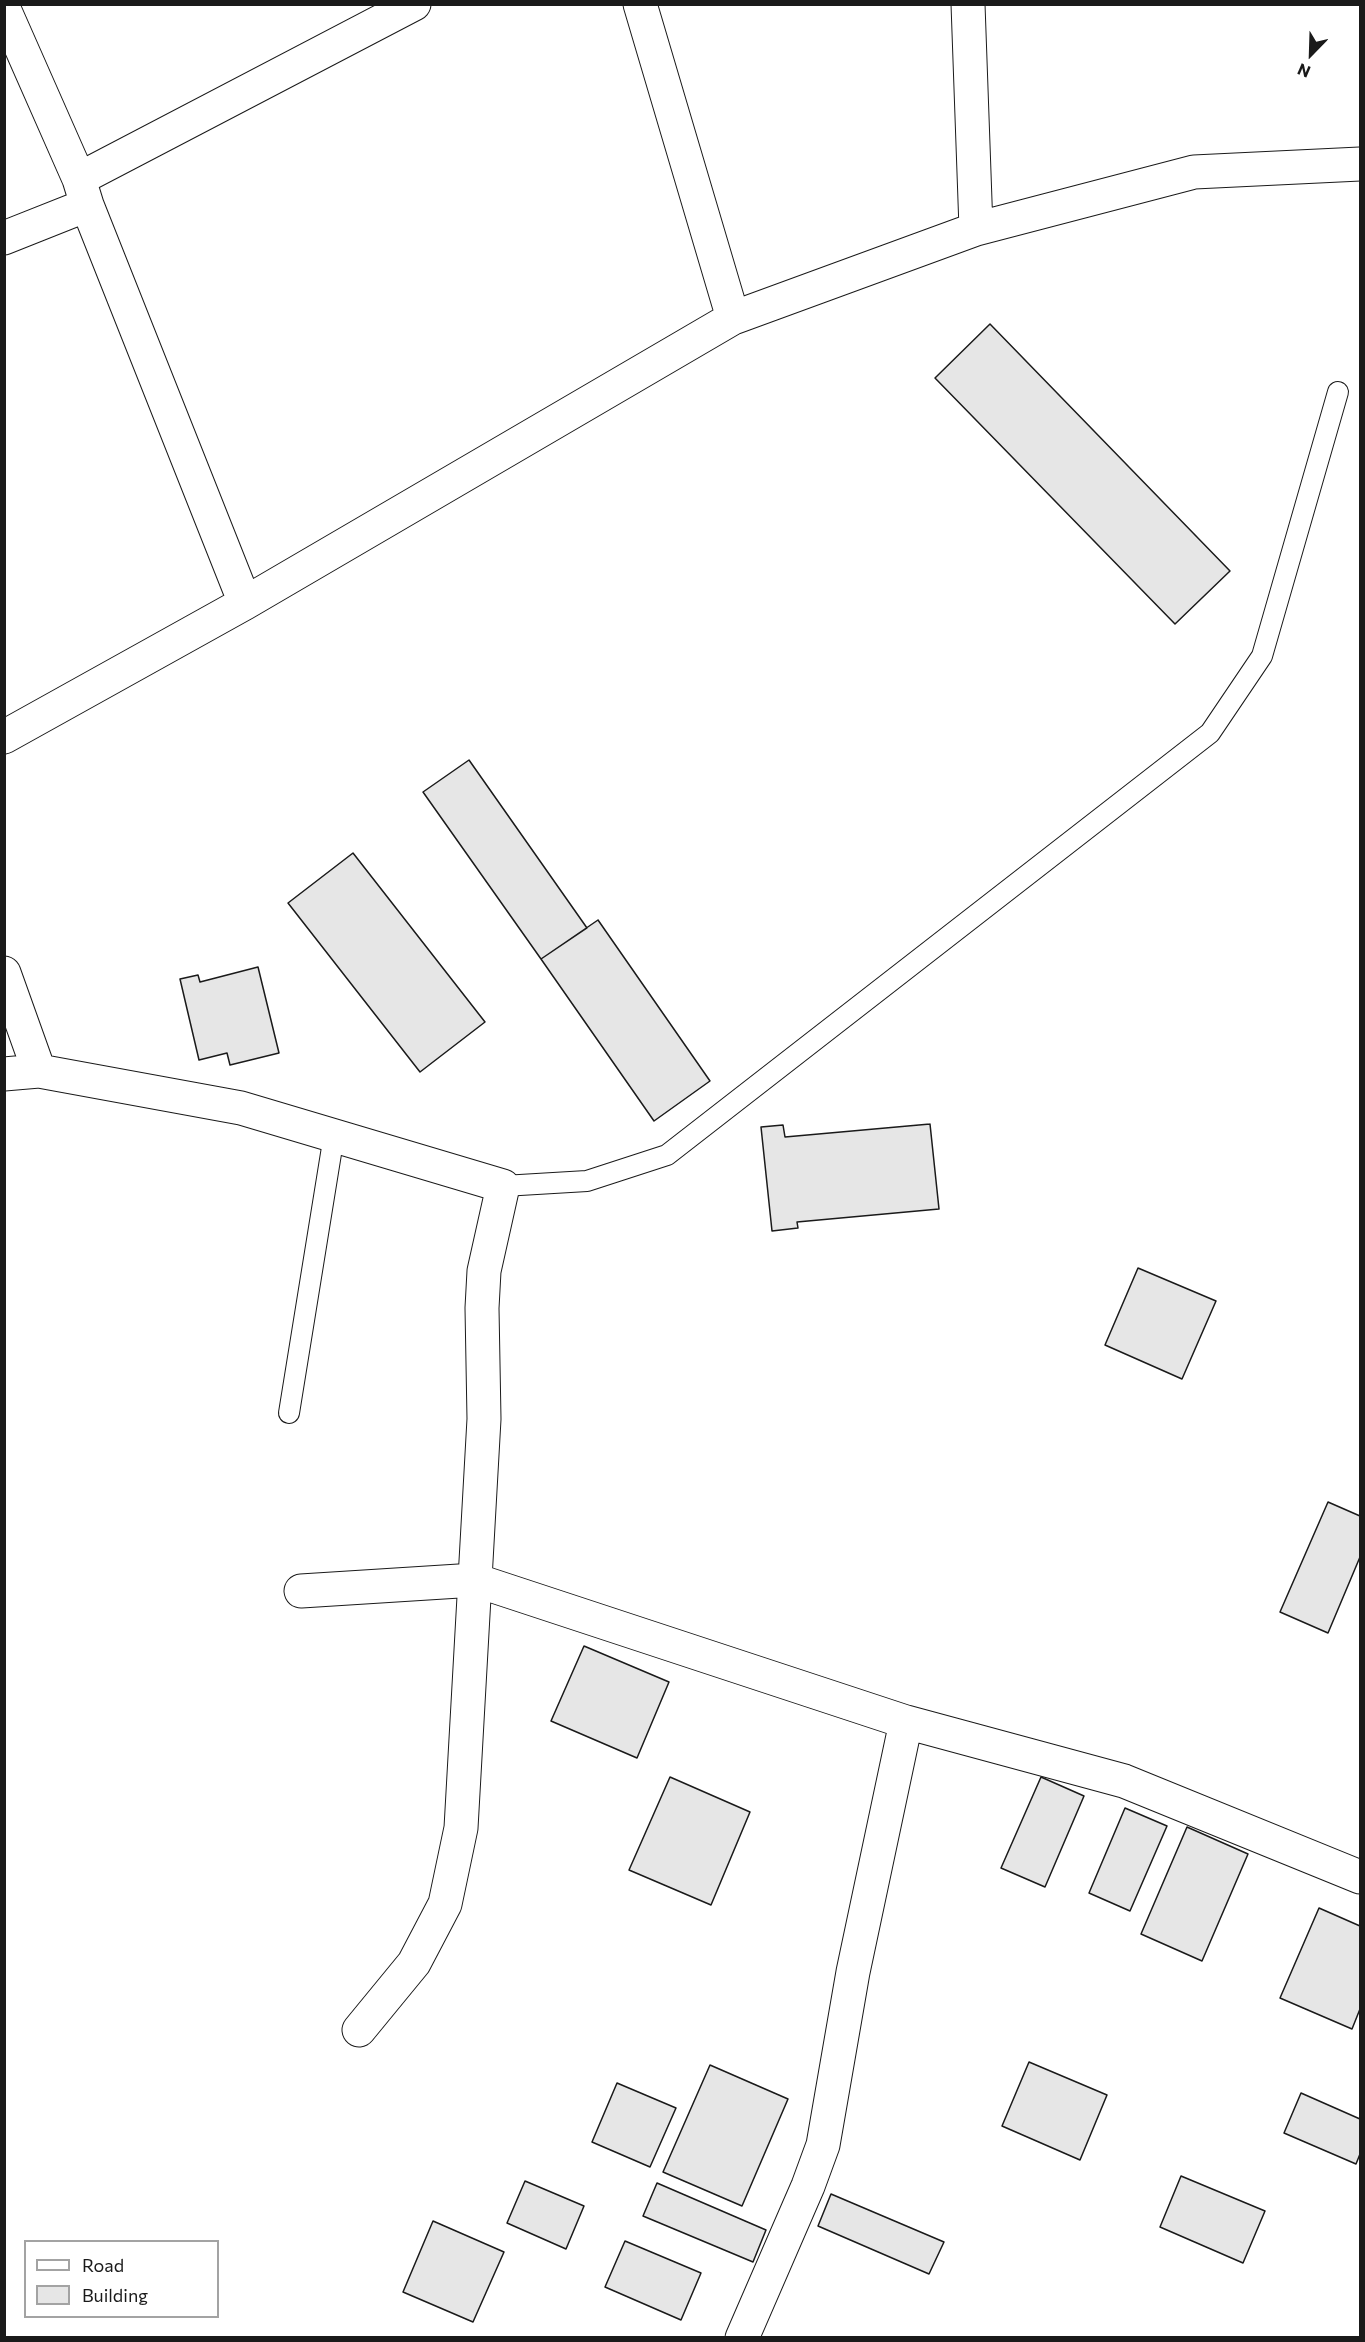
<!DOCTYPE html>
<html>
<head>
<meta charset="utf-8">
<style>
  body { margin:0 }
  #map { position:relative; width:1365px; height:2342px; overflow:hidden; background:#fff; font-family:Commissioner,sans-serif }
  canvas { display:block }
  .frame { position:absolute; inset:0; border:6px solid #1a1a1a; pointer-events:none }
  .legend { position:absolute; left:24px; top:2240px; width:195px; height:78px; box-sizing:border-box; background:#fff; border:2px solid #a3a3a3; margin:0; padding:8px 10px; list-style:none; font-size:18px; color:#1a1a1a }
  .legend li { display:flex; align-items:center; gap:12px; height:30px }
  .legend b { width:30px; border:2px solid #a3a3a3 }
  .north { position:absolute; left:1281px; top:24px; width:60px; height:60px; -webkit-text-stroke:4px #fff; paint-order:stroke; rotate:203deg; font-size:16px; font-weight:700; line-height:24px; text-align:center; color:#1a1a1a }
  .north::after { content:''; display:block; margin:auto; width:21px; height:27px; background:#1a1a1a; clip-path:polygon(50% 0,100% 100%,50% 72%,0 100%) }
</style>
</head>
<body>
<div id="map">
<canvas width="1365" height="2342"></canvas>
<div class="frame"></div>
<ul class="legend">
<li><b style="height:8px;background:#fff"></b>Road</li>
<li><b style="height:16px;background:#e6e6e6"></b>Building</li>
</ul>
<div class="north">N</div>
</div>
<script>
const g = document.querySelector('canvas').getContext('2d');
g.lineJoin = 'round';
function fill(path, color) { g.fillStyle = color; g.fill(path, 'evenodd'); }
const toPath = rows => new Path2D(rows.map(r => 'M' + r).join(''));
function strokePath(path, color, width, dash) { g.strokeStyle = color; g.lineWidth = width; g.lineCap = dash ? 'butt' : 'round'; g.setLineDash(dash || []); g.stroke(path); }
const building = toPath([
  [990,324,1230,571,1175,624,935,378,990,324],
  [469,760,587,928,541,959,423,792,469,760],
  [353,853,485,1022,420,1072,288,903,353,853],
  [598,920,710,1081,654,1121,541,959,598,920],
  [258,967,279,1053,230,1065,227,1053,199,1060,180,979,198,975,200,982,258,967],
  [930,1124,939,1209,797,1222,798,1228,772,1231,761,1127,783,1125,785,1137,930,1124],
  [1138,1268,1216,1301,1182,1379,1105,1345,1138,1268],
  [1328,1502,1360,1516,1360,1557,1328,1633,1280,1612,1328,1502],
  [584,1646,669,1682,637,1758,551,1721,584,1646],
  [670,1777,750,1812,711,1905,629,1870,670,1777],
  [1041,1777,1084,1796,1045,1887,1001,1868,1041,1777],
  [1125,1808,1167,1826,1130,1911,1089,1893,1125,1808],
  [1187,1827,1248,1854,1202,1961,1141,1934,1187,1827],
  [1319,1908,1360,1926,1360,2009,1352,2029,1280,1998,1319,1908],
  [1029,2062,1107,2095,1080,2160,1002,2126,1029,2062],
  [710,2065,788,2099,742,2206,663,2172,710,2065],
  [617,2083,676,2108,650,2167,592,2142,617,2083],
  [1301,2093,1360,2119,1360,2154,1356,2164,1284,2133,1301,2093],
  [1181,2176,1265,2211,1243,2263,1160,2227,1181,2176],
  [525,2181,584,2206,566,2249,507,2223,525,2181],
  [657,2183,766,2230,753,2262,643,2216,657,2183],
  [831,2194,944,2242,929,2274,818,2226,831,2194],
  [433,2221,504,2252,473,2322,403,2292,433,2221],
  [625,2241,701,2273,681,2320,605,2287,625,2241]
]);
const service = toPath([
  [503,1186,587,1181,667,1155,1210,733,1262,656,1338,392],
  [289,1413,334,1135]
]);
const minor = toPath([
  [640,4,733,318],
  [968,4,976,229],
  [4,9,79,179,87,205,245,603],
  [79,179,414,4],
  [4,238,87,205],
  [4,737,245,603,733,318,976,229,1194,172,1360,164],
  [4,973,39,1071],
  [4,1074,39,1071,241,1108,503,1186,484,1271,482,1308,484,1419,461,1828,445,1904,414,1963,359,2030],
  [301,1591,475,1580,906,1722,1124,1781,1360,1877],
  [742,2338,808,2186,823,2145,853,1972,906,1722]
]);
fill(building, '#e6e6e6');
strokePath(building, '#1a1a1a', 1.5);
strokePath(service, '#1a1a1a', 22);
strokePath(minor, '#1a1a1a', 35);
strokePath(service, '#fff', 20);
strokePath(minor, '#fff', 33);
</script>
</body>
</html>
